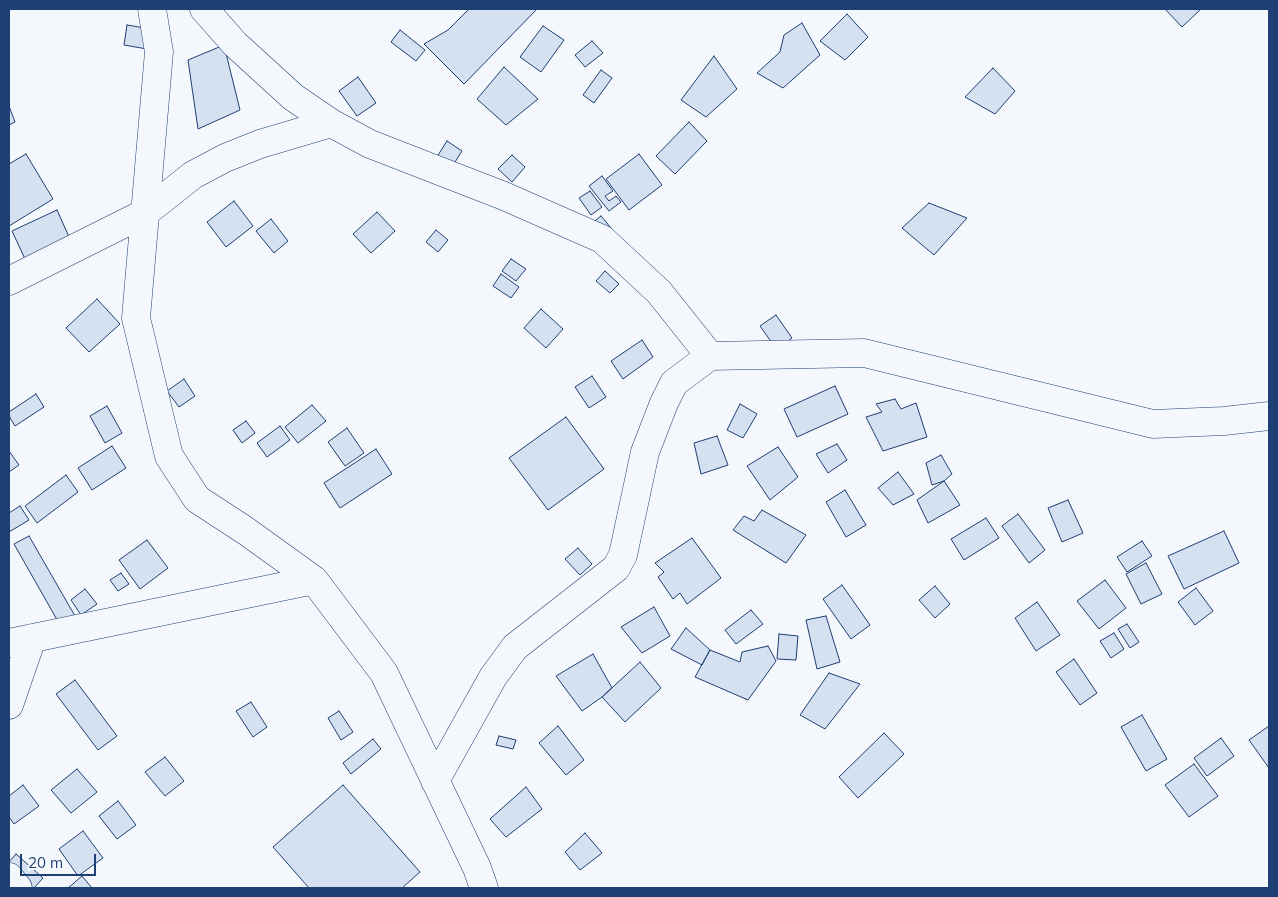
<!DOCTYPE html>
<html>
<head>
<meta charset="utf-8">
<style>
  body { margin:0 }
  #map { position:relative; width:1278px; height:897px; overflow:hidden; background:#f4f7fb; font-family:Mulish,sans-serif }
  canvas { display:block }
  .frame { position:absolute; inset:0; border:10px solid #1d3f73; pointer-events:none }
  .scale { position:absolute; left:20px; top:854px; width:76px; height:22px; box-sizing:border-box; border:2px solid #1d3f73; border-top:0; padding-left:6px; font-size:15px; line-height:18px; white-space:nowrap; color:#1d3f73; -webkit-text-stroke:4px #f4f7fb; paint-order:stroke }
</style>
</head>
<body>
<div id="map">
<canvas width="1278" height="897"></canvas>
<div class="frame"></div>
<div class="scale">20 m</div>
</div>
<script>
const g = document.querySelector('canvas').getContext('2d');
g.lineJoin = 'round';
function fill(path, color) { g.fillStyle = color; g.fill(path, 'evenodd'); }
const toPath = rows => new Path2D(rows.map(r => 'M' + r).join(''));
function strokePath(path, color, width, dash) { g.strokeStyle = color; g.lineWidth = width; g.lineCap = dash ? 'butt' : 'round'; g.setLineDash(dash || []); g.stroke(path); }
const building = toPath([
  [469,9,537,9,464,84,424,44,448,30,469,9],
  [1165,9,1201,9,1182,27,1165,9],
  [847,14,868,37,845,60,820,41,847,14],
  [802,23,820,55,783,88,757,73,780,52,784,35,802,23],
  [127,25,151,29,147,49,124,45,127,25],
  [543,26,564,40,541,72,520,57,543,26],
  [400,30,425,50,416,61,391,42,400,30],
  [592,41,603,53,585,67,575,55,592,41],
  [224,45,240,110,198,129,188,60,224,45],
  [714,56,737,89,706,117,681,100,714,56],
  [504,67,538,99,506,125,477,99,504,67],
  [993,68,1015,91,995,114,965,97,993,68],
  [601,70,612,78,594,103,583,95,601,70],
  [358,77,376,103,357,116,339,91,358,77],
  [9,106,15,122,9,125,9,106],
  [689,122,707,141,675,174,656,156,689,122],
  [447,141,462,151,448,173,433,163,447,141],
  [26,154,53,199,9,226,9,164,26,154],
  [639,154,662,185,629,210,606,179,639,154],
  [512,155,525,167,512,182,498,169,512,155],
  [602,176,613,191,605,196,609,201,616,196,621,202,609,211,589,186,602,176],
  [590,191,602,207,591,215,579,198,590,191],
  [234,201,253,226,226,247,207,222,234,201],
  [929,203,967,218,934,255,902,228,929,203],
  [57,210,70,239,25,259,12,231,57,210],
  [377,212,395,231,371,253,353,234,377,212],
  [601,216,611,228,601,236,591,224,601,216],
  [271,219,288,241,274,253,256,231,271,219],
  [436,230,448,240,438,252,426,242,436,230],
  [511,259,526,269,516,281,502,271,511,259],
  [605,271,619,284,610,293,596,281,605,271],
  [501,274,519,287,511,298,493,286,501,274],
  [97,299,120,324,89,352,66,328,97,299],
  [541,309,563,329,546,348,524,328,541,309],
  [776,315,792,338,777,350,760,326,776,315],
  [642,340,653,357,623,379,611,361,642,340],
  [592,376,606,397,589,408,575,387,592,376],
  [184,379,195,396,179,407,167,391,184,379],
  [835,386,848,414,797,437,784,409,835,386],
  [36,394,44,407,15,426,9,416,9,412,36,394],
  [895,399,901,409,916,403,927,437,883,451,866,417,882,412,876,404,895,399],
  [740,404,757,414,743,438,727,430,740,404],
  [312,405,326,421,298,443,285,427,312,405],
  [107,406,122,433,105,443,90,416,107,406],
  [566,417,604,469,548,510,509,458,566,417],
  [246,421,255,433,242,443,233,430,246,421],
  [280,426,290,440,267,457,257,443,280,426],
  [347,428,364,453,345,466,328,442,347,428],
  [717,436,728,465,701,474,694,443,717,436],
  [837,444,847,460,828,473,816,454,837,444],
  [112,446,126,468,92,490,78,468,112,446],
  [778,447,798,477,770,500,747,466,778,447],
  [376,449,392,474,340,508,324,483,376,449],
  [9,451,19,465,9,472,9,451],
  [941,455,952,474,944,481,932,485,926,463,941,455],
  [898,472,914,494,893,505,878,488,898,472],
  [66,475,78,492,37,523,25,506,66,475],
  [944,481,960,505,928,523,917,500,944,481],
  [845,490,866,525,846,537,826,502,845,490],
  [1068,500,1083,533,1062,542,1048,508,1068,500],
  [20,506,29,520,9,532,9,513,20,506],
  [762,510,806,535,786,563,733,530,744,516,754,521,762,510],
  [1018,514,1045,550,1029,563,1002,526,1018,514],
  [986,518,999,538,964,560,951,539,986,518],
  [1224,531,1239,563,1184,589,1168,556,1224,531],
  [29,536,75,616,60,625,14,544,29,536],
  [692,538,721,578,687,604,680,593,673,599,658,577,664,572,655,563,692,538],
  [147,540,168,568,140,589,119,560,147,540],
  [1142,541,1152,556,1127,572,1117,557,1142,541],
  [578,548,592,564,580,575,565,559,578,548],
  [1146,563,1162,594,1141,604,1126,574,1146,563],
  [121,573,129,584,118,591,110,580,121,573],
  [1105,580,1126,608,1099,629,1077,601,1105,580],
  [842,585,870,625,851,639,823,599,842,585],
  [935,586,950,604,935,618,919,600,935,586],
  [1196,588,1213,611,1195,625,1178,602,1196,588],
  [85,589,97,604,81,615,71,600,85,589],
  [1037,602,1060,635,1036,651,1015,618,1037,602],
  [654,607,670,636,642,653,621,627,654,607],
  [751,610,763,624,736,644,725,630,751,610],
  [826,616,840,662,817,669,806,620,826,616],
  [1127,624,1139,642,1130,648,1118,629,1127,624],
  [686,628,710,650,702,665,671,649,686,628],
  [1114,633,1124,649,1111,658,1100,641,1114,633],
  [779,634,798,636,796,660,777,659,779,634],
  [768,646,776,661,748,700,695,677,710,650,740,662,742,652,768,646],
  [593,654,612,688,602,697,582,711,556,676,593,654],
  [1074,659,1097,693,1080,705,1056,672,1074,659],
  [640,662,661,688,625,722,602,697,640,662],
  [829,673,860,684,825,729,800,715,829,673],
  [75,680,117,736,98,750,56,694,75,680],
  [251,702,267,727,253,737,236,711,251,702],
  [339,711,353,732,341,740,328,718,339,711],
  [1142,715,1167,759,1146,771,1121,727,1142,715],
  [558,726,584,760,566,775,539,743,558,726],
  [1269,726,1269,768,1249,740,1269,726],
  [884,733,904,754,858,798,839,777,884,733],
  [499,736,516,740,513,749,496,745,499,736],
  [1221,738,1234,756,1207,776,1194,758,1221,738],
  [373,739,381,749,351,774,343,763,373,739],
  [165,757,184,781,165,796,145,772,165,757],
  [1194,764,1218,796,1189,817,1165,785,1194,764],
  [77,769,97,792,71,813,51,790,77,769],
  [23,785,39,806,14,824,9,817,9,796,23,785],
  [343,785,420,872,402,888,309,888,273,847,343,785],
  [526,787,542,809,506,837,490,819,526,787],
  [118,801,136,825,117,839,99,816,118,801],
  [83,831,103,858,78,876,59,849,83,831],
  [585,833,602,853,580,870,565,852,585,833],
  [16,854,43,878,34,888,21,888,9,877,9,862,16,854],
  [82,876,92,888,68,888,82,876]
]);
const minor = toPath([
  [152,9,159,52,136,318,169,456,197,499,246,531,314,580,384,673,477,868,484,888],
  [204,9,235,44,293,97,331,123,370,144,504,196,602,239,659,292,710,356],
  [9,281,145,213,193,175,225,158,260,144,331,123],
  [9,643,314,580],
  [9,705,32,638],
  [435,781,493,677,515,647,616,568,623,555,645,452,664,403,674,383,710,356,864,353,1153,424,1224,421,1269,416],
  [9,877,18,888]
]);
fill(building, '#d5e0f0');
strokePath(building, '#1d3f73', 1);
strokePath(minor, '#1d3f73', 29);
strokePath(minor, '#f4f7fb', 28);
</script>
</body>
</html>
